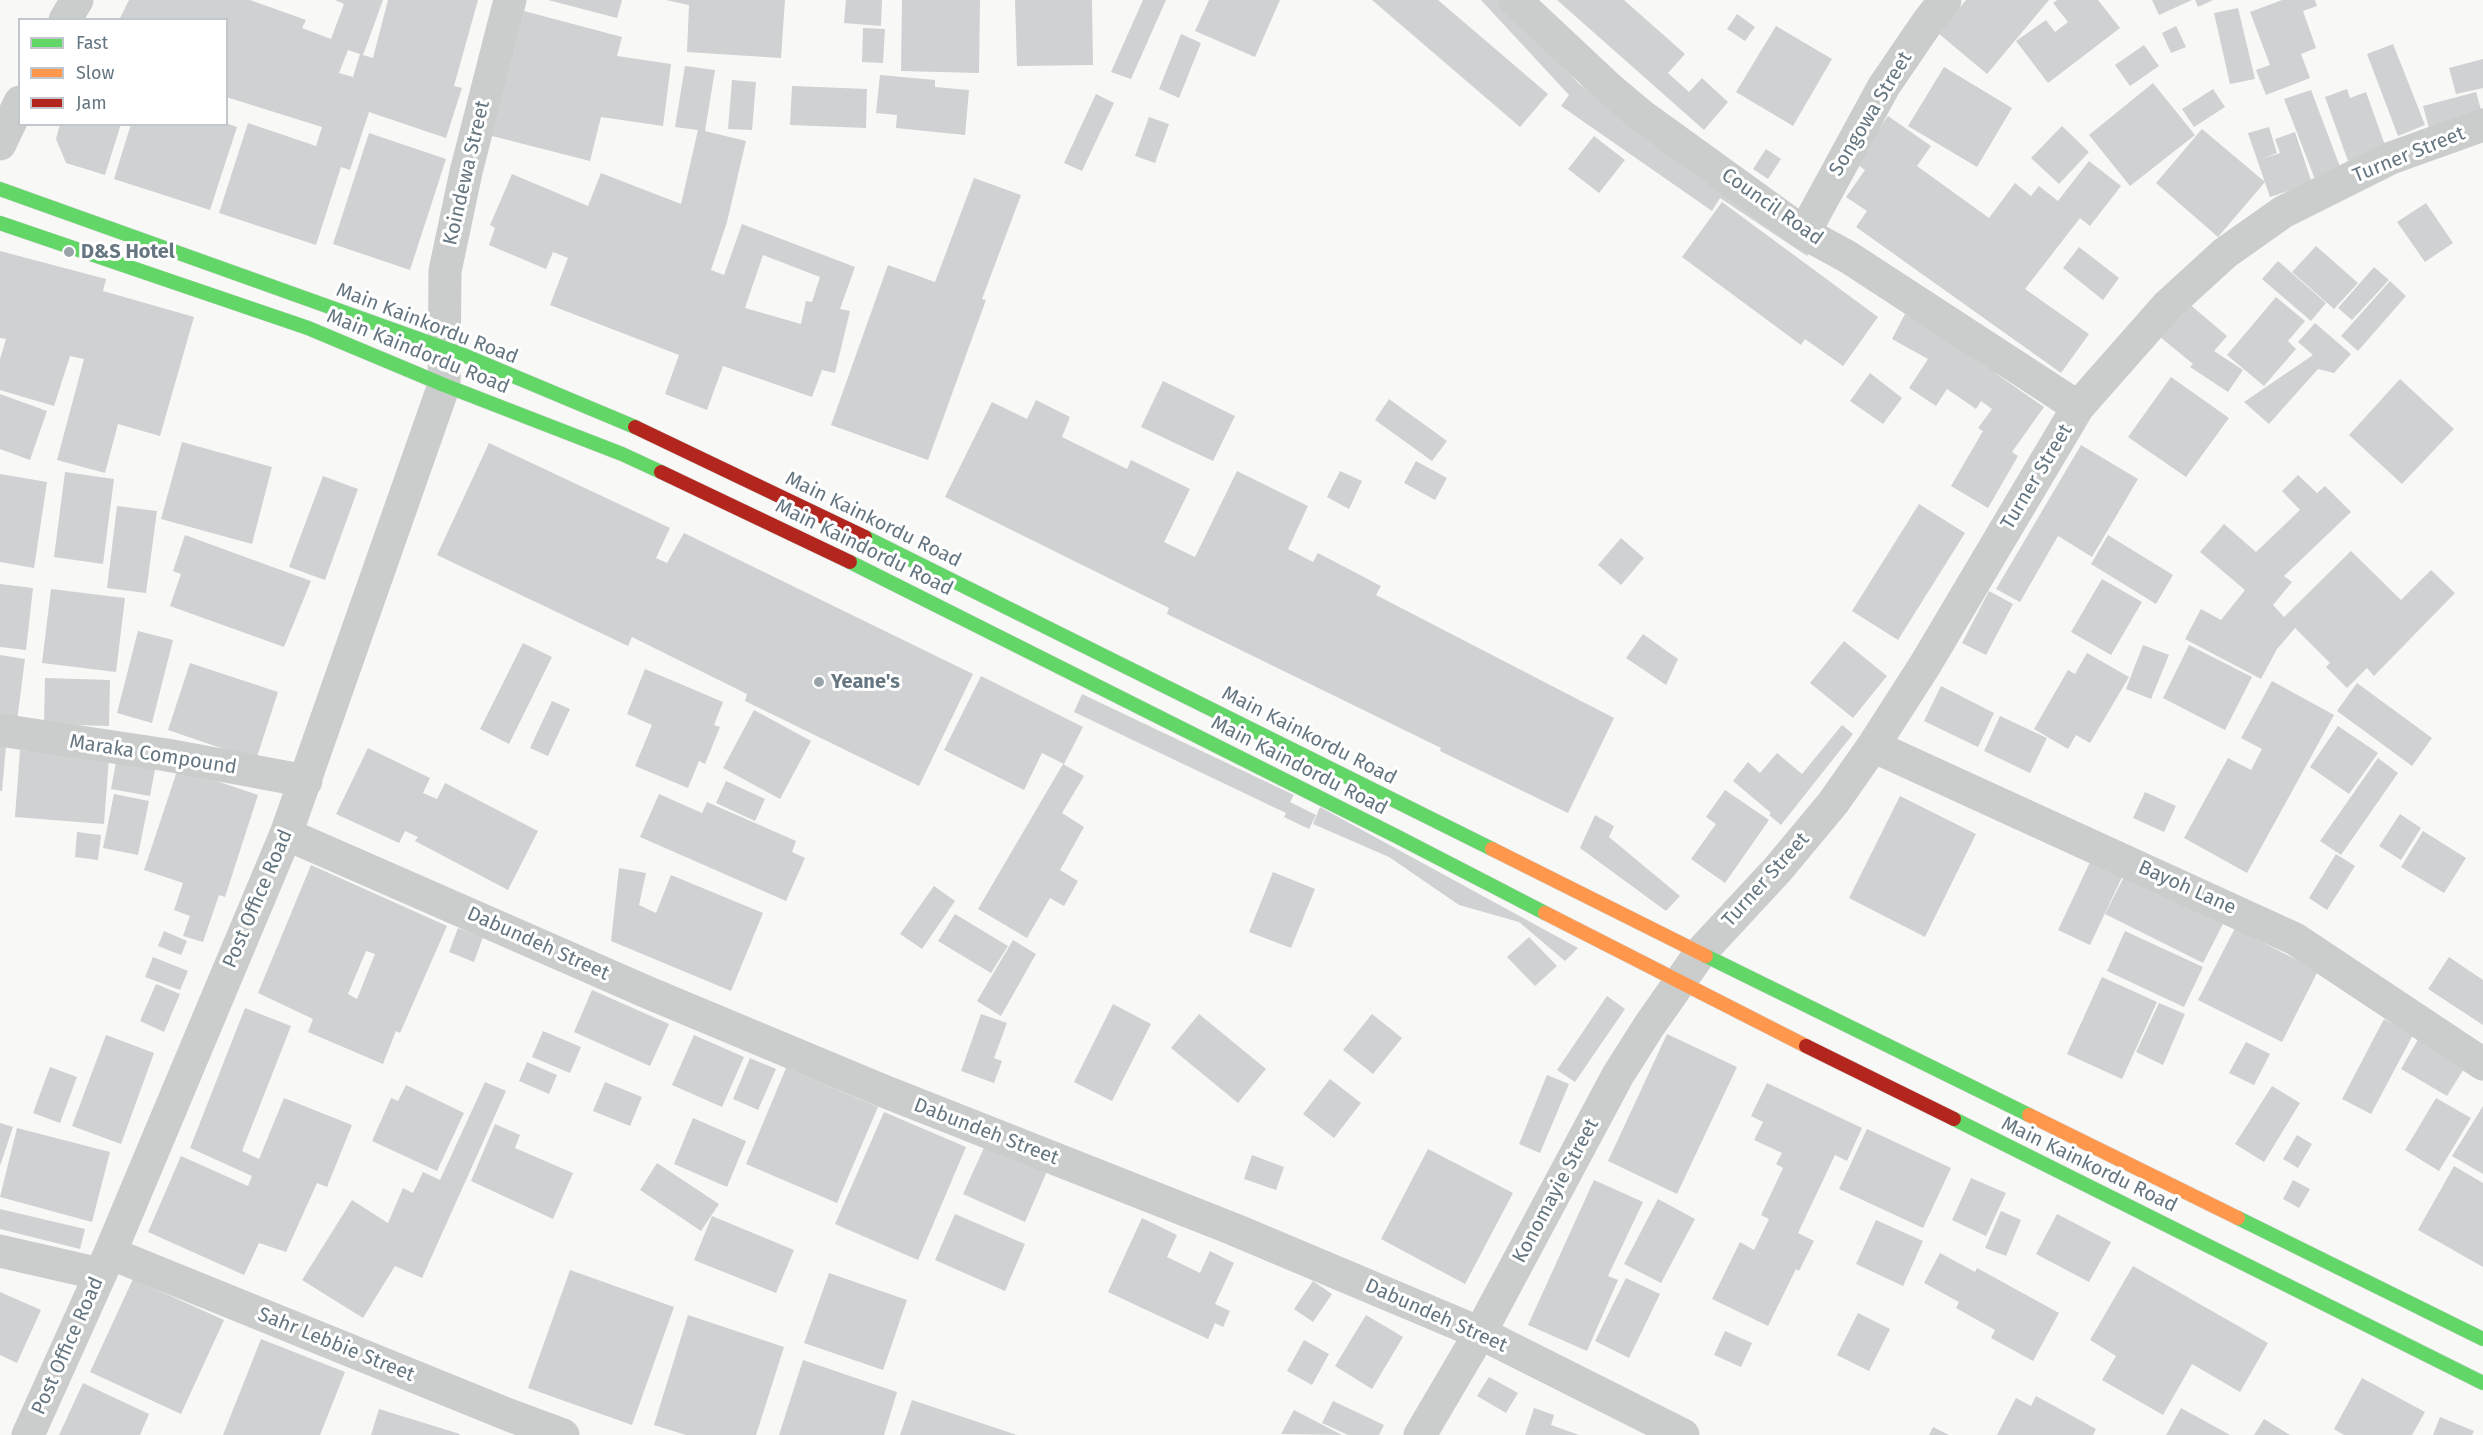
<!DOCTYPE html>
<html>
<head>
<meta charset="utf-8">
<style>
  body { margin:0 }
  #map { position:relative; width:2483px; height:1435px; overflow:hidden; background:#f8f8f7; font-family:"Fira Sans",sans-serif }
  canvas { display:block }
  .legend { position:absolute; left:18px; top:18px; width:210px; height:108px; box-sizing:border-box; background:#fff; border:2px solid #c1c8cd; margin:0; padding:8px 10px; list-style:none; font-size:18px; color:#657681 }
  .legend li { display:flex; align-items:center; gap:12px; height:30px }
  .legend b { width:30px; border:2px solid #c1c8cd }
</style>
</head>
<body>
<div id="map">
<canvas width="2483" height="1435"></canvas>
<ul class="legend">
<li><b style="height:8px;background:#63d668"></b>Fast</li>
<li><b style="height:8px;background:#ff974d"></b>Slow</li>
<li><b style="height:8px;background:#b3261e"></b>Jam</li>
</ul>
</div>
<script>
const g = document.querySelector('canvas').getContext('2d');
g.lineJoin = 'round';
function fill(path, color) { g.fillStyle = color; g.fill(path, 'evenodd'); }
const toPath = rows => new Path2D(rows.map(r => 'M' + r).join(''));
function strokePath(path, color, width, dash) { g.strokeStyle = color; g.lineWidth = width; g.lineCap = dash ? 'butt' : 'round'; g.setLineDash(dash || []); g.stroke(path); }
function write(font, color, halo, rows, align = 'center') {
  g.font = font + ' "Fira Sans",sans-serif'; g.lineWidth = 6; g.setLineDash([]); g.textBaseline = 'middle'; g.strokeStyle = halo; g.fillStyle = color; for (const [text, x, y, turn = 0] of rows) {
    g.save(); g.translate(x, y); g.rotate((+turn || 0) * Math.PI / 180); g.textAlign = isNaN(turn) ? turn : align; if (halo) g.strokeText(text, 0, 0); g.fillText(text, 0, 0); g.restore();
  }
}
const building = toPath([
  [129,0,250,0,306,20,302,28,331,39,344,4,335,0,383,0,363,55,373,58,388,0,478,0,454,86,462,88,446,138,369,112,350,170,341,167,316,245,219,213,248,123,316,146,322,127,226,97,226,20,119,20],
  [348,50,360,54,353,77,339,73],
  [548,0,622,0,617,18],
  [666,0,785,0,781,58,687,52,689,5],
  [846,0,882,0,881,26,844,23],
  [902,0,980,0,979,73,901,71],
  [1015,0,1092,0,1093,65,1017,66],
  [1143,0,1166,0,1131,79,1111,72],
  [1209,0,1280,0,1255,57,1195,31],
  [1372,0,1438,0,1548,94,1520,127],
  [1481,0,1504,0,1578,83,1638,127,1814,246,1807,256,1720,198,1712,211,1561,106,1569,95],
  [1557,0,1624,0,1685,54,1668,73,1689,92,1702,78,1728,102,1704,130],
  [1966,0,2049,0,1987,74,1938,33],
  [2057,0,2098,0,2120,28,2048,83,2016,41,2046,20,2055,32,2068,22,2053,3],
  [2152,0,2192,0,2159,15],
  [2195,0,2213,0,2198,7],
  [2282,0,2315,0,2317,6,2303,11,2316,48,2301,54,2310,78,2266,95,2256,70,2270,65,2250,12],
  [2238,8,2255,79,2230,84,2214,13],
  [524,11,622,37,617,56,671,64,663,126,601,117,590,161,492,136],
  [1737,14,1755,27,1745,41,1727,29],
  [1776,26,1832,59,1793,126,1736,92],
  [2176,26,2186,47,2171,53,2162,33],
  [863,28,885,29,883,63,862,62],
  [1181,34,1201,43,1179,98,1159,89],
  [2393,44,2425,125,2398,136,2367,54],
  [2144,45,2159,66,2130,86,2115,65],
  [2483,59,2483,88,2456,94,2449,68],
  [685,66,715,70,705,131,746,141,727,222,711,270,724,275,742,224,855,267,840,309,850,311,835,373,822,370,812,397,723,366,707,410,665,394,679,355,550,305,568,258,553,252,546,269,489,245,495,228,490,225,512,174,588,206,601,173,681,204,698,130,675,127],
  [763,255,820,277,812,302,806,301,801,324,745,308],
  [1944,67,2012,108,1977,167,1908,126],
  [880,75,935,80,935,87,969,90,965,135,896,128,897,115,876,113],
  [732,80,756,82,752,130,728,129],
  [2153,83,2195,135,2130,186,2089,135],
  [792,86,867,89,866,128,790,125],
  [2213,89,2225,107,2194,127,2182,109],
  [2347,89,2350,98,2366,92,2386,148,2348,161,2325,97],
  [2311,90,2342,172,2316,182,2284,99],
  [2476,92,2483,117,2430,132,2423,106],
  [1096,94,1114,103,1082,171,1064,163],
  [1888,116,1931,146,1917,166,1989,218,2015,183,2031,196,2039,186,2058,201,2089,161,2121,186,2090,226,2080,218,2025,289,2089,334,2061,373,1856,227,1867,211,1846,197,1865,170,1855,163],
  [1149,117,1169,124,1155,163,1135,156],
  [226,123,237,127,210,210,114,179,131,124],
  [60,124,121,124,105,175,66,163,56,139],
  [2062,126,2089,152,2059,184,2031,158],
  [2269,127,2277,153,2262,159,2280,153,2275,139,2295,132,2312,183,2270,197,2248,133],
  [2202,129,2265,182,2218,237,2156,183],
  [369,133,446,159,410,270,333,244],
  [1594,136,1625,160,1599,193,1568,169],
  [1766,149,1781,159,1768,179,1753,169],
  [974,178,1021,195,982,299,986,300,928,460,831,425,888,265,935,282],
  [1722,202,1878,317,1843,366,1805,339,1801,345,1682,257],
  [2426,203,2453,243,2425,262,2397,222],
  [2316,246,2358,283,2334,309,2292,272],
  [2079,247,2119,278,2103,300,2063,268],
  [0,251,106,279,103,291,194,317,160,436,118,424,105,473,57,460,84,359,70,356,54,406,0,390,0,359,6,339,0,338],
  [2278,261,2326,303,2311,321,2262,279],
  [2374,267,2389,280,2352,320,2338,308],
  [2390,281,2406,296,2358,351,2341,336],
  [2276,297,2305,321,2288,341,2296,349,2264,386,2227,355],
  [2187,302,2227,336,2214,351,2243,370,2228,392,2190,367,2193,364,2159,336],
  [1905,314,1969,349,1998,375,2044,407,2012,452,2018,456,1988,508,1951,486,1983,431,1978,428,1992,409,1981,401,1976,409,1947,389,1936,406,1909,388,1928,359,1892,339],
  [2315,323,2351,354,2334,373,2318,369,2269,424,2244,402,2313,355,2298,342],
  [1870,373,1902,398,1883,424,1850,401],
  [2171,377,2229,418,2186,477,2128,437],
  [2400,379,2454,429,2402,484,2349,435],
  [1163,381,1235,416,1213,461,1141,427],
  [0,394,47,411,30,460,0,449],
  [1389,399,1447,441,1432,461,1375,420],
  [1036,400,1070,417,1062,437,1127,469,1131,460,1190,489,1164,542,1195,557,1237,471,1308,506,1288,549,1313,562,1318,553,1381,586,1376,595,1614,718,1568,813,1440,751,1441,748,1167,614,1169,608,945,497,992,402,1027,419],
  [182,442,272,467,252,544,161,519],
  [489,443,670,528,656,558,667,563,684,533,973,674,919,786,745,701,747,694,632,637,628,646,437,555],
  [2081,445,2138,479,2092,557,2058,536,2020,602,1996,589],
  [1416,461,1447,478,1435,500,1404,483],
  [1340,471,1362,481,1349,509,1327,497],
  [65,472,114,479,103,564,54,557],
  [0,474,47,482,34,568,0,562],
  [2298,475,2317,493,2325,486,2351,512,2284,576,2292,582,2273,605,2284,617,2351,551,2401,600,2431,570,2455,593,2374,676,2367,668,2347,688,2326,667,2330,663,2295,628,2277,649,2261,679,2185,639,2201,609,2221,620,2245,590,2200,552,2224,524,2256,552,2300,510,2282,491],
  [323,476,358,489,325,580,289,567],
  [1919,504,1965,533,1898,640,1852,611],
  [117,506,157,511,146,593,107,588],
  [185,535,311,581,284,647,170,606,181,574,173,571],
  [2108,535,2173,575,2156,604,2091,564],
  [1621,538,1644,558,1621,585,1598,565],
  [2102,579,2142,602,2111,655,2071,632],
  [0,584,33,588,26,650,0,647],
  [51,589,125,598,116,672,42,663],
  [1989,591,2013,604,1986,655,1962,643],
  [138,631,173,640,152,723,117,713],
  [1643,634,1678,659,1666,685,1626,658],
  [1844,641,1887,676,1853,718,1810,683],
  [523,643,552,657,509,744,480,729],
  [2143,645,2169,655,2151,699,2126,689],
  [2189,645,2252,677,2225,730,2163,698],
  [2087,653,2129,677,2090,743,2076,735,2068,749,2034,729,2068,670,2075,674],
  [0,655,25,659,17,721,0,718],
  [190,663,278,692,256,760,168,730],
  [645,669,723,702,714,725,720,727,705,764,699,761,688,788,635,766,652,725,627,714],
  [981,676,1083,727,1064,764,1042,753,1024,790,944,750],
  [45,678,110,680,109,726,44,724],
  [2272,681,2334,715,2247,873,2184,838,2228,758,2251,770,2262,749,2241,738],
  [2357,683,2432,738,2412,766,2337,711],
  [1941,686,1994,713,1978,747,1924,721],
  [1082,694,1294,795,1290,802,1316,815,1309,829,1284,817,1286,813,1074,712],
  [552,701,570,709,548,756,530,748],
  [754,710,811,741,780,799,723,768],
  [2000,716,2047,738,2030,773,1984,751],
  [1842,725,1853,734,1781,825,1769,815,1771,813,1733,781,1748,762,1760,773,1777,753,1802,774],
  [2338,726,2378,753,2349,794,2310,767],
  [0,746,6,746,2,791,0,791],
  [368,748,430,778,423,793,437,799,445,783,538,831,508,890,415,841,418,837,405,831,399,843,336,814],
  [20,750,109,757,104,824,15,817],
  [117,757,156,764,150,796,111,789],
  [2378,758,2398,773,2341,855,2320,841],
  [1063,764,1084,776,1062,813,1084,827,1060,870,1078,881,1064,906,1050,898,1027,938,978,909],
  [178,768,258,795,225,897,219,895,203,942,183,936,190,916,174,910,183,883,144,870],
  [726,781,765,799,755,821,716,803],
  [1725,790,1769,820,1725,883,1691,859,1716,824,1706,817],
  [2145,792,2176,806,2164,832,2133,818],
  [114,794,149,801,138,855,103,848],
  [659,794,702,813,707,802,796,841,792,852,805,858,786,901,640,837],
  [1900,796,1976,834,1925,937,1849,898],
  [1320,807,1578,948,1565,961,1519,922,1459,905,1389,857,1313,824],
  [2400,814,2421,828,2401,860,2379,846],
  [1595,815,1614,826,1609,837,1680,896,1666,911,1580,848],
  [2423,831,2466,858,2444,893,2401,867],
  [77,832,101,835,98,860,75,857],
  [2336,854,2355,866,2327,910,2309,898],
  [2091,860,2123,875,2090,945,2058,930],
  [311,865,447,926,400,1033,396,1031,383,1064,308,1032,313,1019,258,993],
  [366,951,375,954,357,999,348,994],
  [619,868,646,873,639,905,656,913,671,875,763,913,731,991,611,941],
  [1273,872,1315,889,1291,948,1249,932],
  [2126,873,2224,922,2203,963,2105,914],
  [934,886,955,901,922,949,900,934],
  [955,914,1008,946,991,973,938,941],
  [458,928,483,937,474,962,449,952],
  [2235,928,2318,971,2282,1042,2198,1000],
  [164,931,187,941,181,955,158,946],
  [2125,931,2203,967,2184,1007,2107,971],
  [1529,937,1557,966,1535,986,1507,957],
  [1013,940,1036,954,1001,1016,977,1001],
  [153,957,188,971,180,990,145,977],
  [2449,957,2483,980,2483,1025,2428,989],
  [2102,977,2157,1002,2122,1079,2067,1054],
  [156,984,180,994,164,1032,140,1021],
  [592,990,669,1024,650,1066,574,1032],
  [1607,996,1625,1009,1575,1082,1557,1070],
  [2159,1003,2185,1014,2163,1065,2136,1052],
  [1113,1004,1151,1024,1112,1101,1074,1082],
  [245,1008,291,1026,242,1151,259,1159,284,1098,352,1125,327,1187,317,1183,286,1252,259,1243,244,1275,148,1232,181,1156,248,1186,252,1176,190,1148],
  [981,1014,1007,1023,994,1058,1002,1061,994,1083,961,1071],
  [1199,1014,1266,1069,1238,1103,1171,1048],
  [1372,1014,1402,1038,1373,1074,1343,1050],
  [2384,1019,2413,1035,2371,1114,2342,1099],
  [543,1031,581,1047,570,1073,532,1057],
  [1667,1034,1737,1067,1677,1194,1608,1161],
  [106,1035,154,1053,121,1144,72,1126],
  [694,1035,744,1057,722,1107,672,1085],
  [2420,1036,2467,1064,2447,1096,2401,1069],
  [2246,1042,2270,1054,2254,1085,2229,1073],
  [750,1058,776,1069,758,1110,733,1099],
  [527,1062,557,1075,549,1094,519,1081],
  [50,1067,77,1077,60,1123,33,1113],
  [786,1068,878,1107,837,1203,746,1164],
  [1547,1075,1569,1084,1540,1153,1519,1144],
  [1330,1079,1361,1103,1334,1138,1303,1114],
  [485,1082,506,1091,422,1278,395,1266,363,1318,302,1280,352,1200,388,1223,403,1188,413,1193,423,1172,440,1180],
  [605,1082,642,1097,630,1126,593,1111],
  [1767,1083,1862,1128,1847,1161,1835,1155,1798,1233,1814,1241,1799,1271,1796,1269,1768,1326,1712,1299,1740,1242,1754,1250,1769,1219,1761,1215,1783,1168,1776,1164,1782,1153,1754,1140,1763,1122,1751,1116],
  [406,1085,464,1113,437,1171,372,1141,391,1098,398,1101],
  [2272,1086,2300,1103,2264,1162,2235,1144],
  [2436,1098,2471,1118,2439,1171,2405,1150],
  [2483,1106,2483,1174,2452,1156],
  [884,1112,966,1147,918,1260,835,1224],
  [693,1118,746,1141,727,1187,674,1164],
  [0,1123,13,1127,0,1166],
  [495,1124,520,1135,515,1148,573,1173,553,1219,471,1181],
  [17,1128,110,1152,92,1222,0,1197],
  [1867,1129,1951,1168,1923,1228,1839,1189],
  [2297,1135,2312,1144,2298,1168,2283,1159],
  [987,1141,1048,1169,1025,1222,963,1194],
  [1428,1149,1513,1193,1465,1284,1381,1239],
  [1252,1155,1284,1167,1276,1190,1244,1179],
  [657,1163,719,1204,701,1231,640,1190],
  [2454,1166,2483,1183,2483,1267,2418,1230],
  [1971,1178,2006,1193,1986,1236,1952,1220],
  [1594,1180,1643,1202,1608,1276,1618,1280,1587,1351,1528,1325],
  [2293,1180,2310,1189,2299,1208,2283,1199],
  [1658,1199,1695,1219,1661,1283,1624,1264],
  [0,1209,85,1229,80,1249,0,1229],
  [2001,1211,2021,1220,2006,1256,1985,1248],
  [955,1214,1025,1244,1005,1291,935,1260],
  [2057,1214,2111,1242,2089,1282,2036,1254],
  [712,1216,794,1250,776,1293,694,1260],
  [1142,1218,1177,1235,1167,1257,1200,1273,1210,1251,1234,1263,1215,1304,1230,1311,1223,1327,1215,1323,1208,1339,1108,1292],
  [1876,1220,1923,1241,1903,1286,1856,1264],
  [1940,1253,1975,1272,1977,1268,2059,1313,2033,1361,1991,1338,1995,1330,1956,1308,1959,1302,1924,1283],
  [2133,1266,2268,1343,2240,1392,2192,1364,2163,1415,2102,1380,2116,1356,2090,1340],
  [570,1270,674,1307,632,1425,528,1388],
  [829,1273,907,1300,883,1370,804,1343],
  [1626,1278,1660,1294,1629,1358,1595,1341],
  [133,1279,224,1320,181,1414,90,1372],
  [1313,1281,1332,1294,1313,1322,1294,1309],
  [0,1292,41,1310,17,1363,0,1355],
  [1858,1313,1890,1329,1869,1371,1837,1355],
  [688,1315,784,1347,756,1435,686,1435,654,1425],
  [1366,1315,1403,1337,1372,1389,1335,1366],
  [1725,1331,1752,1343,1741,1367,1714,1355],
  [261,1339,345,1372,320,1435,223,1435],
  [1304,1340,1329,1354,1312,1385,1287,1371],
  [803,1360,897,1392,884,1435,779,1435],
  [1489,1377,1518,1393,1506,1413,1477,1396],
  [2362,1378,2425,1412,2412,1435,2344,1435,2334,1429],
  [83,1383,149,1414,140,1435,59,1435],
  [2036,1396,2096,1429,2093,1435,1997,1435,2016,1398,2031,1406],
  [912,1400,1017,1435,900,1435],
  [1333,1401,1384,1425,1379,1435,1348,1435,1322,1423],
  [1534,1408,1554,1415,1551,1425,1579,1435,1525,1435],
  [2181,1408,2230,1435,2166,1435],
  [379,1409,460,1434,459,1435,371,1435],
  [1294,1410,1342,1435,1281,1434],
  [2440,1417,2474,1431,2472,1435,2433,1435],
  [2264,1419,2290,1435,2254,1435],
  [1933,1427,1949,1435,1929,1435]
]);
const street = toPath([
  [1515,0,1611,90,1642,116,1804,233,1848,257,2078,407],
  [65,20,77,0],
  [0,144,20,102],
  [1804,233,1884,86,1927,23,1945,0],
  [0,730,167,755,306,781],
  [1873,746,2295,939,2483,1064],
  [286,834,649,993,881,1090,1233,1229,1480,1333,1683,1435],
  [0,1251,100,1274],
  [110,1253,509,1415,563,1435],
  [28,1435,110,1253,286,834,444,385,445,271,466,172,510,0],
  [1420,1435,1480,1333,1618,1075,1649,1026,1701,952,1778,869,1833,803,1873,746,1925,665,2078,407,2167,306,2225,253,2283,212,2391,158,2483,125]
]);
const fast = toPath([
  [0,189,461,354,635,427],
  [0,223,308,328,444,385,622,454,661,472],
  [865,537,1492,849],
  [850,562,1396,836,1545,913],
  [1706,956,2029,1115],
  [1954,1119,2483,1383],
  [2238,1218,2483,1339]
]);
const slow = toPath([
  [1492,849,1706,956],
  [1545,913,1806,1046],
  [2029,1115,2238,1218]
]);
const jam = toPath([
  [635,427,865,537],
  [661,472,850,562],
  [1806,1046,1954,1119]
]);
const markers = [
  [69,252,6,"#98a4aa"],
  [819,682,6,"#98a4aa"]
];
const streetNames = [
  ["Songowa Street",1871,114,-59],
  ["Turner Street",2409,155,-22],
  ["Koindewa Street",467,173,-77],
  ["Council Road",1772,207,35],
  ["Main Kainkordu Road",427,324,21],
  ["Main Kaindordu Road",418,352,22],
  ["Turner Street",2037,477,-59],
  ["Main Kainkordu Road",873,520,26],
  ["Main Kaindordu Road",864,548,26],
  ["Main Kainkordu Road",1309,736,27],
  ["Maraka Compound",153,755,9],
  ["Main Kaindordu Road",1299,766,27],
  ["Turner Street",1766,880,-48],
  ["Bayoh Lane",2187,888,24],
  ["Post Office Road",258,899,-67],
  ["Dabundeh Street",538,944,24],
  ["Dabundeh Street",986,1132,21],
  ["Main Kainkordu Road",2089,1165,26],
  ["Konomayie Street",1556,1191,-62],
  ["Dabundeh Street",1436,1316,24],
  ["Sahr Lebbie Street",336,1345,22],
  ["Post Office Road",68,1346,-66]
];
const poiNames = [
  ["D&S Hotel",81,252],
  ["Yeane's",831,682]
];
fill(building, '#cfd1d2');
strokePath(fast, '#d4d5d5', 15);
strokePath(slow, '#d4d5d5', 15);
strokePath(jam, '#d4d5d5', 15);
strokePath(street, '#cbcdcd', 33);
strokePath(fast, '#63d668', 14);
strokePath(slow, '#ff974d', 14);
strokePath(jam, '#b3261e', 14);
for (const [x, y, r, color] of markers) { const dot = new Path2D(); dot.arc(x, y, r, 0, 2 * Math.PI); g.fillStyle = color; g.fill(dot); strokePath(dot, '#fff', 2); }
write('20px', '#657681', '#fff', streetNames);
write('bold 20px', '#657681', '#fff', poiNames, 'left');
</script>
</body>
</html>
